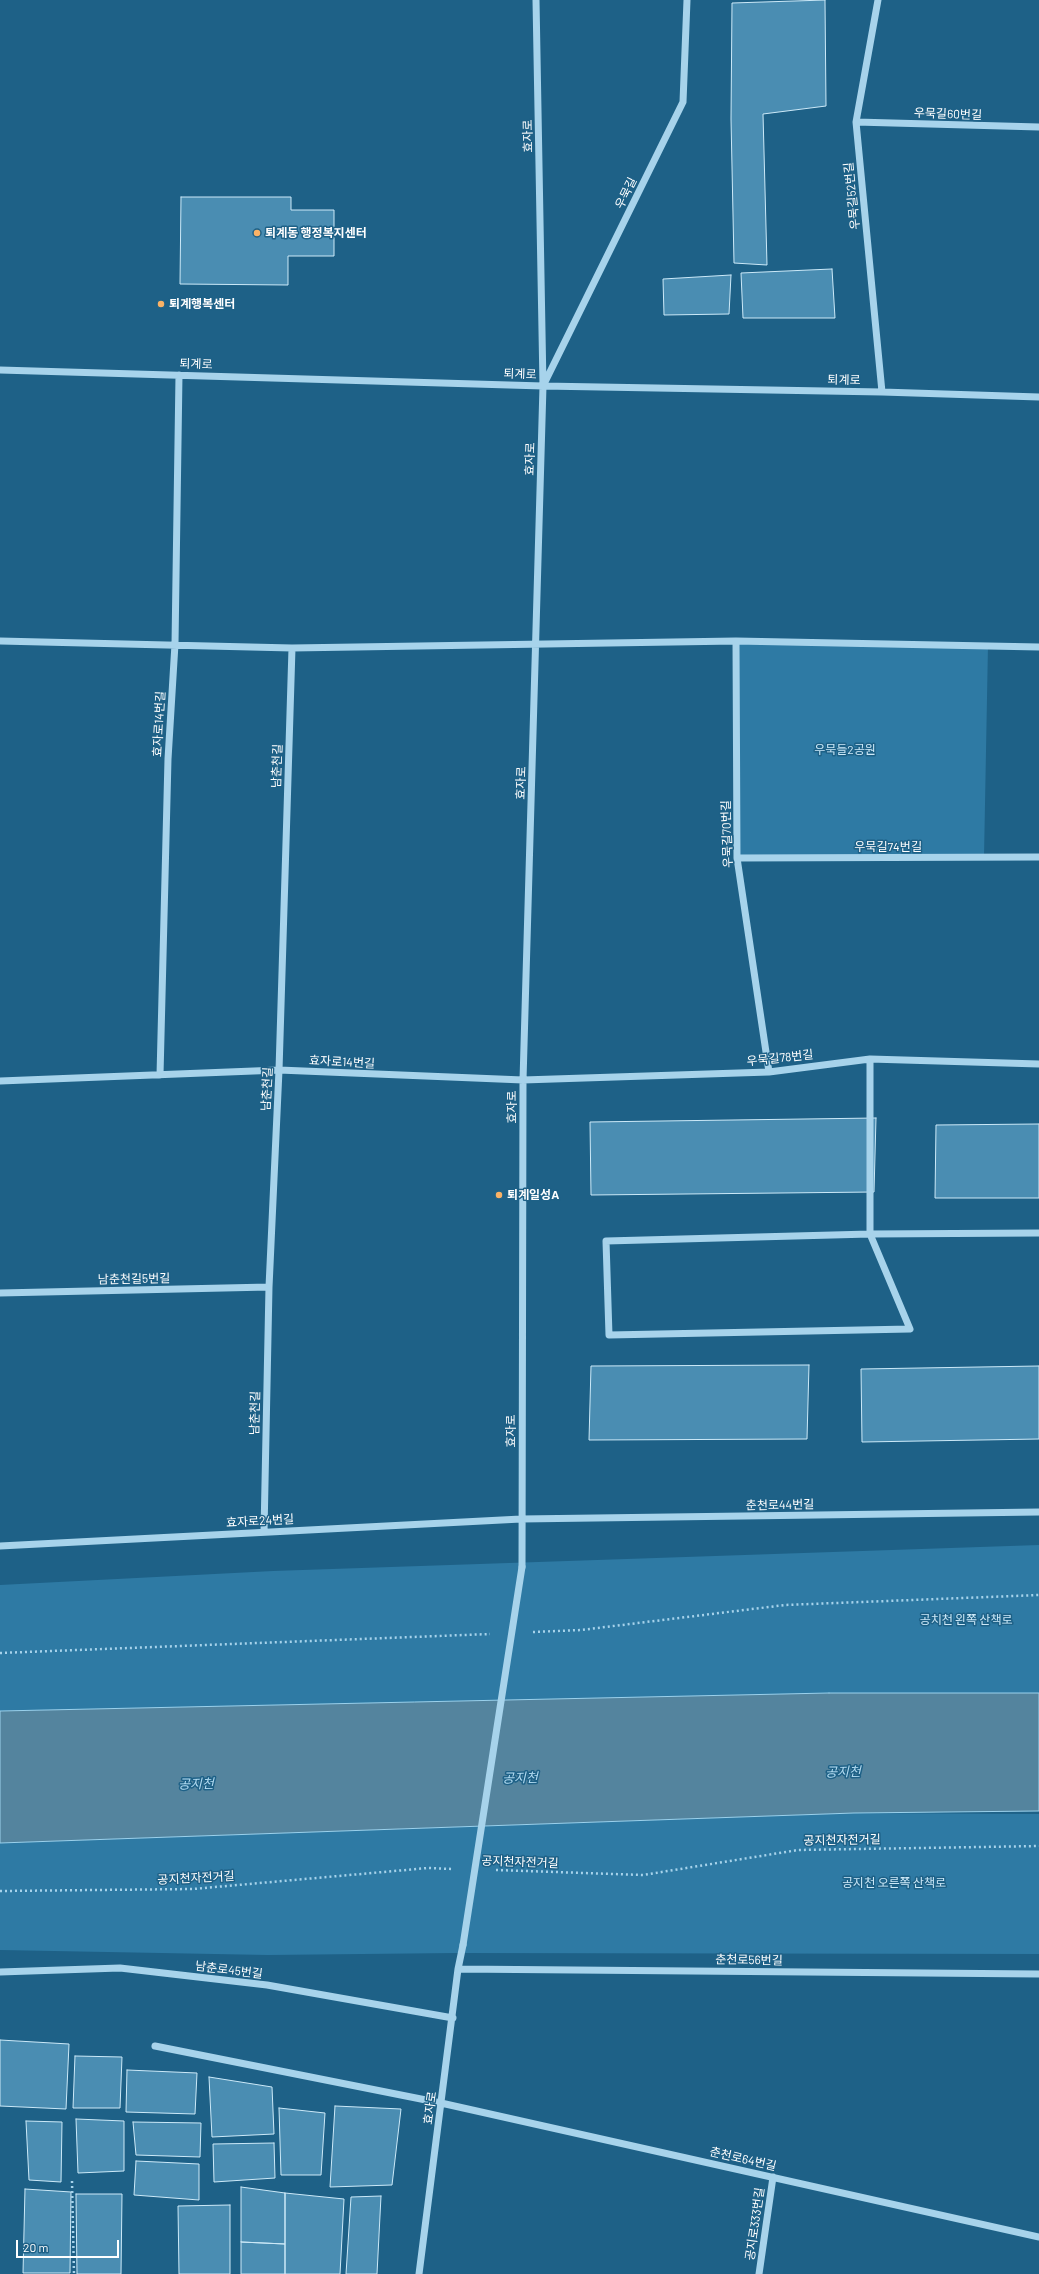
<!DOCTYPE html>
<html>
<head>
<meta charset="utf-8">
<style>
  body { margin:0 }
  #map { position:relative; width:1039px; height:2274px; overflow:hidden; background:#1e6187; font-family:Barlow,sans-serif }
  canvas { display:block }
  .scale { position:absolute; left:16px; top:2240px; width:103px; height:18px; box-sizing:border-box; border:2px solid #fff; border-top:0; padding-left:5px; font-size:12px; line-height:14px; white-space:nowrap; color:#fff; -webkit-text-stroke:3px #1e6187; paint-order:stroke }
</style>
</head>
<body>
<div id="map">
<canvas width="1039" height="2274"></canvas>
<div class="scale">20 m</div>
</div>
<script>
const g = document.querySelector('canvas').getContext('2d');
g.lineJoin = 'round';
function fill(path, color) { g.fillStyle = color; g.fill(path, 'evenodd'); }
const toPath = rows => new Path2D(rows.map(r => 'M' + r).join(''));
function strokePath(path, color, width, dash) { g.strokeStyle = color; g.lineWidth = width; g.lineCap = dash ? 'butt' : 'round'; g.setLineDash(dash || []); g.stroke(path); }
function write(font, color, halo, rows, align = 'center') {
  g.font = font + ' Barlow,"Noto Sans KR",sans-serif'; g.lineWidth = 3; g.setLineDash([]); g.textBaseline = 'middle'; g.strokeStyle = halo; g.fillStyle = color; for (const [text, x, y, turn = 0] of rows) {
    g.save(); g.translate(x, y); g.rotate((+turn || 0) * Math.PI / 180); g.textAlign = isNaN(turn) ? turn : align; if (halo) g.strokeText(text, 0, 0); g.fillText(text, 0, 0); g.restore();
  }
}
const green = toPath([
  [736,641,988,645,984,857,737,858],
  [1039,1545,1039,1693,829,1693,0,1711,0,1585,273,1571],
  [854,1813,1039,1814,1039,1954,456,1953,268,1955,0,1950,0,1843]
]);
const water = toPath([
  [829,1693,1039,1693,1039,1811,854,1813,0,1843,0,1711,829,1693]
]);
const building = toPath([
  [825,0,826,106,763,114,767,265,734,263,731,119,732,3,825,0],
  [181,197,291,197,291,210,334,210,334,256,288,256,288,285,180,284,181,197],
  [832,269,835,318,743,318,741,273,832,269],
  [731,275,729,314,664,315,663,279,731,275],
  [876,1118,874,1192,591,1195,590,1122,876,1118],
  [1039,1124,1039,1198,935,1198,936,1125,1039,1124],
  [809,1365,807,1439,589,1440,591,1366,809,1365],
  [1039,1366,1039,1439,862,1442,861,1369,1039,1366],
  [0,2040,69,2044,66,2109,0,2106,0,2040],
  [75,2056,122,2057,120,2108,73,2108,75,2056],
  [127,2070,197,2073,195,2114,126,2112,127,2070],
  [209,2077,272,2087,274,2134,212,2137,209,2077],
  [335,2106,401,2109,392,2185,330,2187,335,2106],
  [279,2108,325,2113,321,2175,281,2175,279,2108],
  [76,2119,124,2121,124,2171,78,2173,76,2119],
  [26,2121,62,2122,61,2182,29,2180,26,2121],
  [133,2122,201,2123,200,2157,136,2155,133,2122],
  [274,2143,275,2178,214,2182,213,2144,274,2143],
  [136,2161,199,2164,199,2200,134,2195,136,2161],
  [241,2187,285,2193,285,2244,241,2242,241,2187],
  [25,2189,71,2192,70,2273,23,2273,25,2189],
  [285,2193,344,2199,340,2274,285,2274,285,2193],
  [76,2194,122,2194,121,2274,77,2274,76,2194],
  [381,2196,377,2274,346,2274,351,2197,381,2196],
  [230,2205,230,2274,179,2274,178,2206,230,2205],
  [241,2242,285,2244,285,2274,241,2274,241,2242]
]);
const path = toPath([
  [533,1632,581,1630,785,1605,1039,1595],
  [0,1653,490,1634],
  [496,1870,643,1875,798,1850,1039,1846],
  [0,1891,193,1889,428,1868,453,1869],
  [72,2181,74,2274]
]);
const minor = toPath([
  [878,0,856,122,882,392],
  [856,122,1039,127],
  [0,370,543,386,882,392,1039,397],
  [544,384,683,102,687,0],
  [0,641,292,648,736,641,1039,647],
  [736,641,737,858,769,1072],
  [737,858,1039,857],
  [870,1059,870,1234,910,1329,609,1335,606,1241,870,1234,1039,1233],
  [160,1075,168,759,175,644,179,375],
  [0,1081,279,1070,523,1080,769,1072,870,1059,1039,1064],
  [0,1293,269,1287],
  [264,1532,269,1287,279,1070,292,648],
  [0,1546,521,1519,1039,1512],
  [522,1567,523,1080,543,386,536,0],
  [458,1969,1039,1974],
  [0,1972,120,1968,267,1985,453,2018],
  [155,2046,441,2103,1039,2237],
  [419,2274,458,1969,463,1945],
  [759,2274,773,2177]
]);
const minorBridge = toPath([
  [463,1945,522,1567]
]);
const markers = [
  [257,233,4,"#fab266"],
  [161,304,4,"#fab266"],
  [499,1195,4,"#fab266"]
];
const streetNames = [
  ["우묵길60번길",948,114,2],
  ["효자로",528,136,-91],
  ["우묵길",626,193,-64],
  ["우묵길52번길",852,196,-96],
  ["퇴계로",196,364,2],
  ["퇴계로",520,374,2],
  ["퇴계로",844,380,1],
  ["효자로",530,459,-88],
  ["효자로14번길",159,724,-87],
  ["남춘천길",277,766,-88],
  ["효자로",521,783,-88],
  ["우묵길70번길",727,834,-92],
  ["우묵길74번길",888,847],
  ["우묵길78번길",780,1058,-6],
  ["효자로14번길",342,1062,3],
  ["남춘천길",267,1089,-87],
  ["효자로",512,1107,-90],
  ["남춘천길5번길",134,1279,-1],
  ["남춘천길",255,1413,-89],
  ["효자로",511,1431,-90],
  ["춘천로44번길",780,1505,-1],
  ["효자로24번길",260,1521,-3],
  ["공지천자전거길",842,1840,-1],
  ["공지천자전거길",520,1862,2],
  ["공지천자전거길",196,1878,-3],
  ["춘천로56번길",749,1960,1],
  ["남춘로45번길",229,1970,7],
  ["효자로",430,2108,-82],
  ["춘천로64번길",743,2159,13],
  ["공지로333번길",755,2224,-82]
];
const poiNames = [
  ["퇴계동 행정복지센터",265,233],
  ["퇴계행복센터",169,304],
  ["퇴계일성A",507,1195]
];
const parkNames = [
  ["우묵들2공원",845,750],
  ["공치천 왼쪽 산책로",966,1620],
  ["공지천 오른쪽 산책로",894,1883]
];
const waterNames = [
  ["공지천",843,1772,-1],
  ["공지천",520,1778,-1],
  ["공지천",196,1784,-1]
];
fill(green, '#2e7aa4');
fill(water, '#54849e');
strokePath(water, '#9bd1ec', 1);
fill(building, '#4a8db2');
strokePath(building, '#cce9f8', 1);
strokePath(path, '#a7d3eb', 2.5, [2, 3]);
strokePath(minor, '#a7d3eb', 7);
strokePath(minorBridge, '#a7d3eb', 7);
for (const [x, y, r, color] of markers) { const dot = new Path2D(); dot.arc(x, y, r, 0, 2 * Math.PI); g.fillStyle = color; g.fill(dot); strokePath(dot, '#1e6187', 1.5); }
write('12px', '#fff', '#1e6187', streetNames);
write('bold 12px', '#fff', '#1e6187', poiNames, 'left');
write('12px', '#cce9f8', '#1e6187', parkNames);
write('italic 13px', '#b3dcf2', '#1e6187', waterNames);
</script>
</body>
</html>
